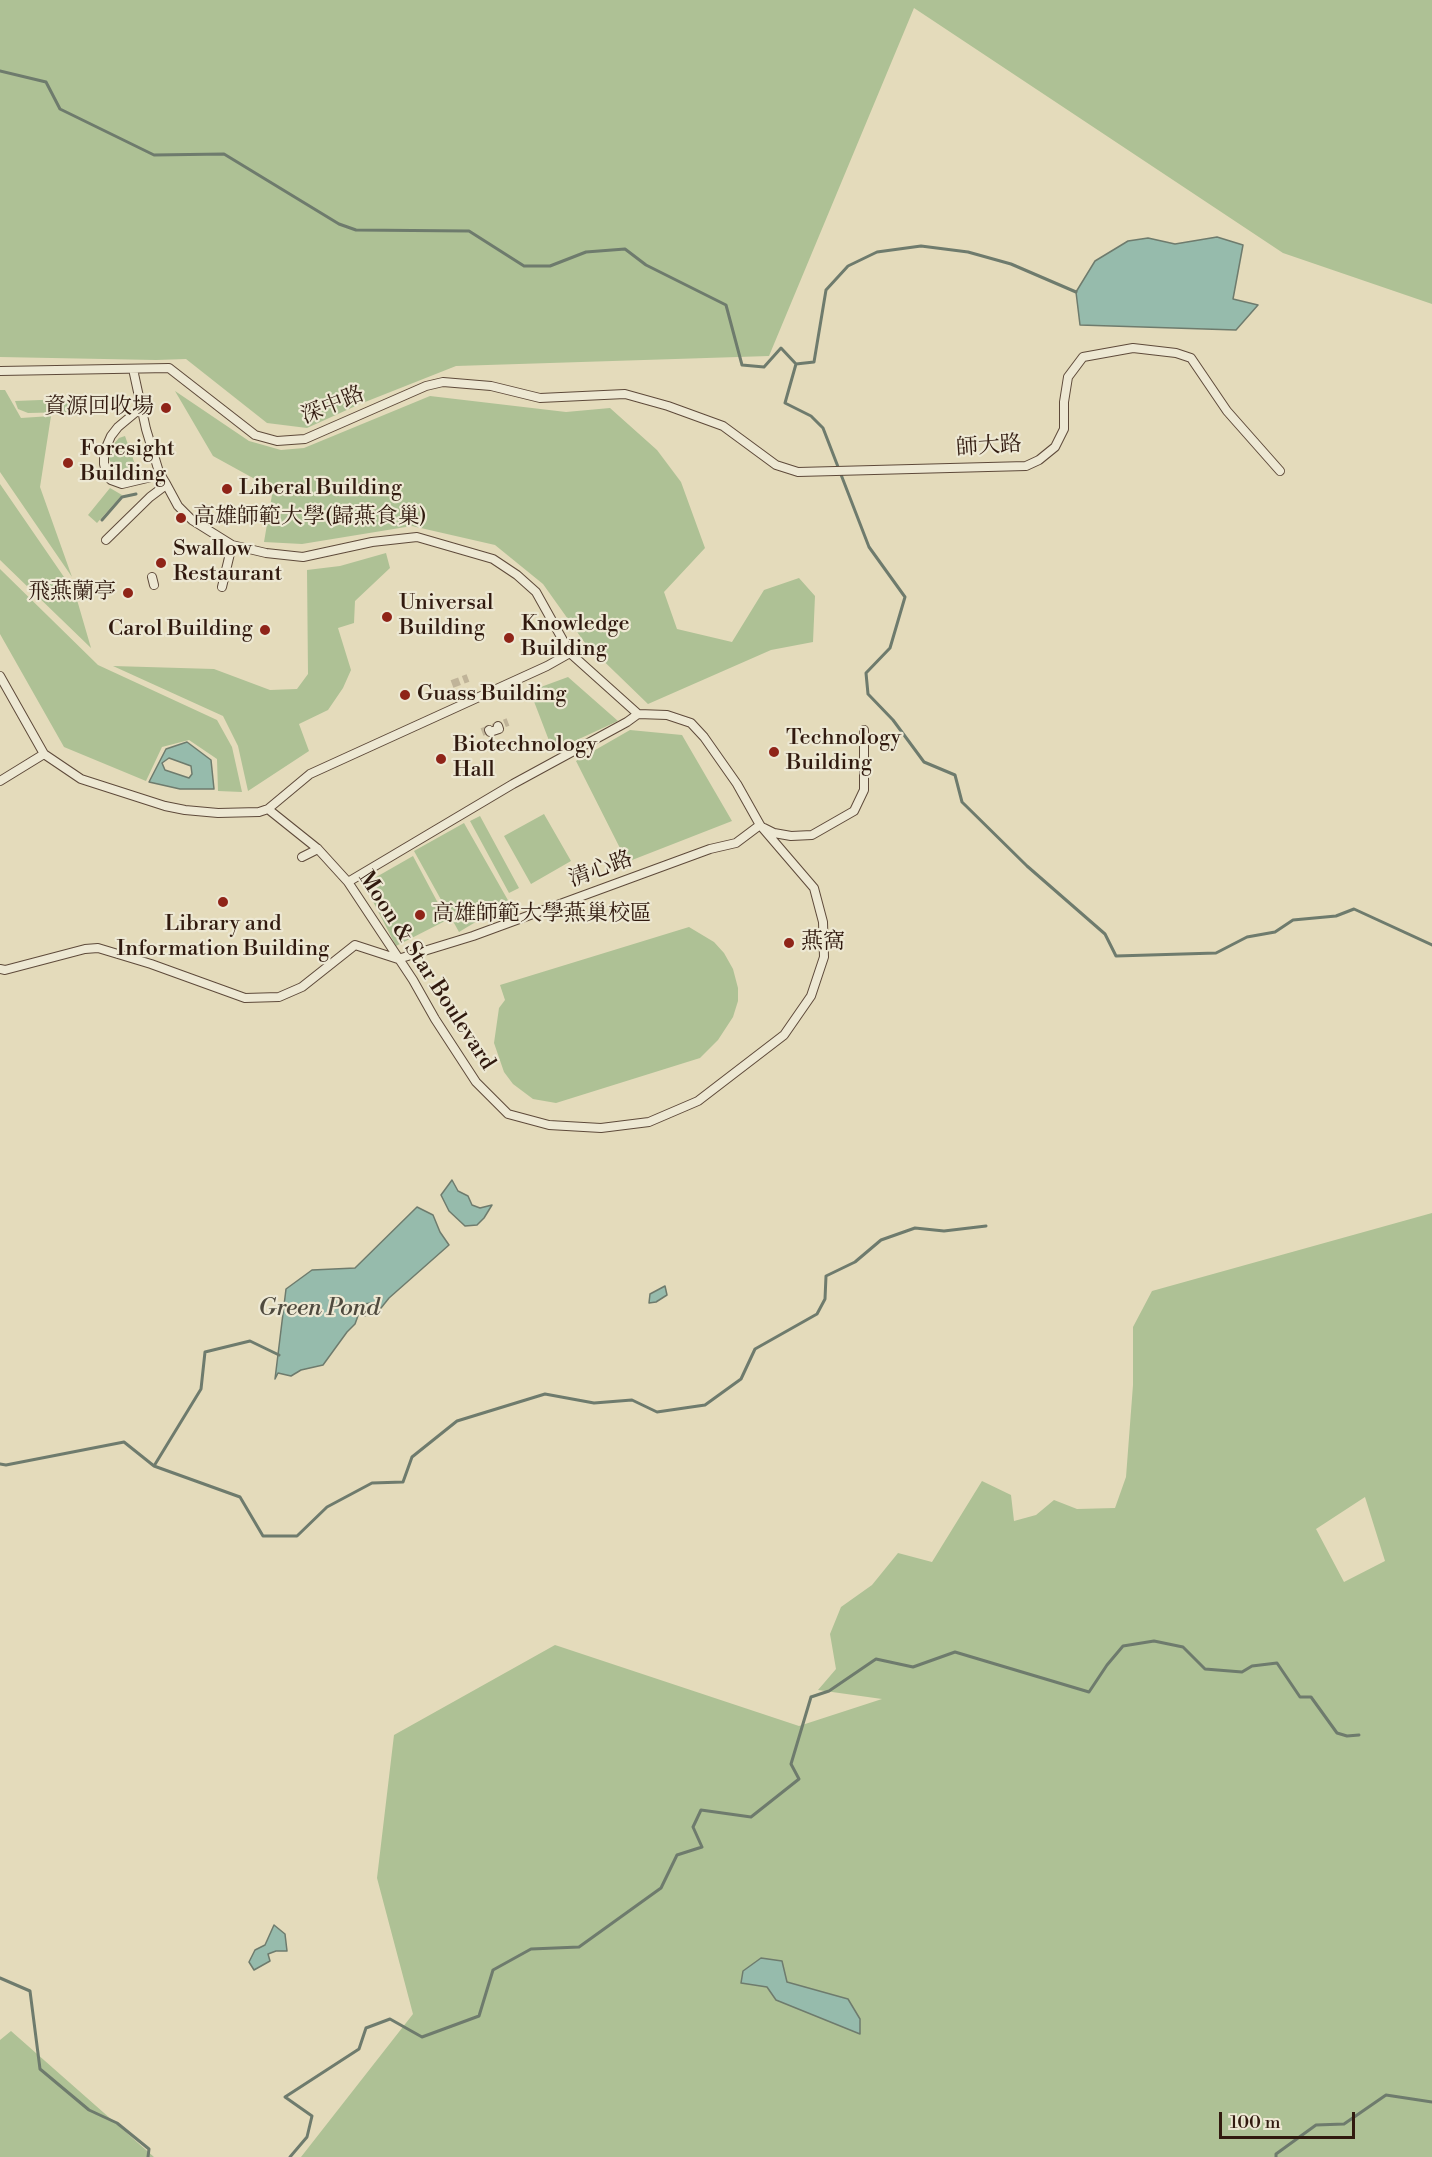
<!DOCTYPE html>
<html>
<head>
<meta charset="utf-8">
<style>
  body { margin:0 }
  #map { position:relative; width:1432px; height:2157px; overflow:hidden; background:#e4dbbb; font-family:"Libre Bodoni",serif }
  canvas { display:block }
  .scale { position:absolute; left:1219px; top:2112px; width:136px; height:27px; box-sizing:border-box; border:3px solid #311a0f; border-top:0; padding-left:8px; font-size:18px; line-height:21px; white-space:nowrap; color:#311a0f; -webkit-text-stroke:4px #ede8d3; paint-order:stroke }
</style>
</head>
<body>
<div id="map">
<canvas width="1432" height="2157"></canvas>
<div class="scale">100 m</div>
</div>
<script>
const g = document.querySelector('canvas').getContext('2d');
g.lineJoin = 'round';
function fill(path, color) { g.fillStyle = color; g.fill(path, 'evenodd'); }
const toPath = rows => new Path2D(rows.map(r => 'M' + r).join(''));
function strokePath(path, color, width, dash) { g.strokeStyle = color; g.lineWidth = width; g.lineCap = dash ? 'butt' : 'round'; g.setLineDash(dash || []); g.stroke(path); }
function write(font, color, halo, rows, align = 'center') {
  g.font = font + ' "Libre Bodoni","Noto Serif TC",serif'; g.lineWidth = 4.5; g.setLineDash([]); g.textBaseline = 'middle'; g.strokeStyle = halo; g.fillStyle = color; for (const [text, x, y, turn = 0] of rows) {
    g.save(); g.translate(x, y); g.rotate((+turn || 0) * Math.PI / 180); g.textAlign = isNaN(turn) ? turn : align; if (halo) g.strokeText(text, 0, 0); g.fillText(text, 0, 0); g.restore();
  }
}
const green = toPath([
  [0,0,1432,0,1432,304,1283,253,914,8,769,356,456,366,360,404,307,428,267,423,186,359,156,360,0,357],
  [0,390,5,390,21,418,51,416,40,487,72,577,0,472],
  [175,391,249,441,281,450,304,448,430,396,566,412,610,408,657,450,681,482,705,548,664,592,677,629,732,642,764,590,799,578,815,596,813,642,771,650,648,704,585,643,543,584,495,545,412,526,302,544,264,542,273,489,213,456],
  [92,398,72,412,28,413,18,409,15,401],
  [125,436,138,473,133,474,120,473,115,470,109,459,111,447,119,438],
  [0,484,75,593,91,648,0,560],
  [110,488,122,495,97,523,88,515],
  [386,553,390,568,355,601,354,623,338,628,351,670,343,688,328,710,299,724,309,751,248,791,238,746,223,716,113,666,214,669,270,690,297,689,308,674,307,570,340,566],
  [0,569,98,665,217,720,232,747,242,792,218,791,217,759,189,740,162,747,146,781,64,747,0,634],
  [568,677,618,721,553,751,530,691],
  [630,730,682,735,732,821,627,862,576,761],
  [544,814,571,861,531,884,504,836],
  [480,816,519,888,509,893,470,821],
  [464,823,509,902,459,932,414,851],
  [413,856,447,920,396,946,364,884],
  [689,927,714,942,724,953,733,969,738,988,738,1001,733,1017,718,1040,700,1058,556,1103,533,1099,513,1084,504,1072,494,1043,499,1008,505,1000,500,985],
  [1432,1213,1432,2157,301,2157,413,2014,377,1878,394,1735,555,1645,799,1726,882,1699,818,1690,836,1669,830,1634,841,1607,872,1585,898,1553,932,1562,982,1481,1011,1495,1014,1521,1036,1515,1054,1500,1077,1509,1115,1508,1126,1477,1133,1385,1133,1327,1152,1291],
  [1365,1497,1385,1561,1344,1582,1316,1529],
  [11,2031,154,2157,0,2157,0,2040]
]);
const water = toPath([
  [1217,237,1243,245,1233,299,1258,305,1236,330,1080,325,1076,292,1095,261,1128,241,1148,238,1175,244,1217,237],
  [187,742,211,760,214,789,180,789,149,782,166,749,187,742],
  [169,758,191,766,192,774,189,778,165,770,162,763,169,758],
  [452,1180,458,1191,468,1196,472,1205,480,1208,492,1205,484,1218,477,1225,465,1226,449,1211,441,1195,452,1180],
  [417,1207,433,1215,440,1232,449,1245,389,1298,381,1308,371,1303,364,1304,365,1316,359,1313,355,1324,347,1332,323,1365,301,1370,291,1376,278,1373,275,1379,286,1289,312,1270,355,1268,417,1207],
  [665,1286,667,1295,656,1302,649,1303,650,1294,665,1286],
  [274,1925,285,1934,287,1951,276,1951,268,1954,270,1961,254,1970,249,1962,255,1950,265,1945,274,1925],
  [761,1958,782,1961,787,1982,848,1999,860,2019,860,2034,776,2000,767,1987,741,1983,743,1971,761,1958]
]);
const stream = toPath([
  [0,71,46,82,60,109,154,155,224,154,339,224,356,230,469,231,524,266,550,266,586,252,625,249,646,265,726,305,742,365,764,367,781,348,796,364,785,403,811,416,823,428,869,547,905,597,890,648,866,673,868,694,893,720,924,762,955,775,962,802,1027,866,1105,934,1116,956,1216,953,1247,937,1275,932,1293,920,1336,916,1354,909,1432,945],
  [796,364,814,362,826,290,848,266,877,252,921,246,968,252,1011,264,1076,292],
  [102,520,122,497,136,494],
  [0,1464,6,1465,124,1442,154,1466,201,1389,205,1352,250,1341,279,1355],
  [154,1466,240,1497,263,1536,297,1536,327,1507,372,1483,403,1482,412,1457,457,1421,545,1394,594,1403,632,1400,657,1412,705,1405,741,1379,755,1349,817,1314,825,1299,826,1276,855,1262,881,1240,915,1228,944,1231,986,1226],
  [0,1978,30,1991,40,2069,89,2110,117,2123,149,2149,148,2157],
  [290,2157,307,2137,312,2116,285,2097,359,2049,366,2028,390,2019,422,2037,479,2016,493,1970,531,1949,579,1947,661,1888,677,1855,702,1847,693,1827,701,1810,751,1817,799,1779,791,1764,811,1697,829,1691,876,1659,913,1667,955,1652,1089,1692,1107,1665,1123,1646,1154,1641,1183,1647,1205,1669,1242,1672,1252,1666,1277,1663,1300,1697,1311,1697,1337,1733,1347,1736,1359,1735],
  [1276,2157,1276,2154,1316,2125,1344,2124,1386,2095,1432,2102]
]);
const streetTunnel = toPath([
  [452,684,468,678],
  [482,732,508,722]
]);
const street = toPath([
  [133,369,146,429,159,472,165,482,178,506,192,520,232,545,266,553,303,557,372,542,417,537,493,559,517,575,536,592,570,653,638,714,667,715,691,723,704,737,737,784,760,825,814,888,823,922,824,957,811,996,784,1035,698,1101,649,1122,601,1128,549,1125,508,1114,476,1082,435,1019,413,980,348,882,318,849,268,809],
  [0,371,169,368,255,435,277,441,305,439,426,386,443,382,491,386,540,398,625,394,668,406,723,426,776,465,798,472,1026,466,1039,460,1055,447,1064,429,1064,402,1068,377,1083,357,1133,348,1176,353,1191,358,1227,411,1280,471],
  [142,407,118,427,111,436,104,452,104,464,107,476,111,480,122,484,160,475],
  [106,540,150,497,166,485],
  [152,577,154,585],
  [222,587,232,545],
  [0,676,44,754,81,779,165,806,185,810,218,813,259,812,268,809,310,774,547,666,570,653],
  [489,730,490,732,499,729,498,726],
  [0,781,44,754],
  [764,828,774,833,791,836,812,835,854,811,864,790,864,730],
  [302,857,318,849],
  [348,882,513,784,627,722,638,714],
  [0,969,5,970,85,949,98,948,151,964,245,998,279,997,302,987,355,945,398,959,473,936,710,849,736,843,760,825]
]);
const markers = [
  [166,408,6,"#8f2418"],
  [68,463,6,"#8f2418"],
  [227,489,6,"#8f2418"],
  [181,518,6,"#8f2418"],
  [161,563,6,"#8f2418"],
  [128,593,6,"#8f2418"],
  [387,617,6,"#8f2418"],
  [265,630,6,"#8f2418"],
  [509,638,6,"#8f2418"],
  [405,695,6,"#8f2418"],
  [774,752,6,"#8f2418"],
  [441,759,6,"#8f2418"],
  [223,902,6,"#8f2418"],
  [420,915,6,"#8f2418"],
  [789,943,6,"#8f2418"]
];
const streetNames = [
  ["深中路",333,406,-22],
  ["師大路",989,447,-4],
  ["清心路",601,870,-20],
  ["Moon & Star Boulevard",426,971,57]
];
const poiNames = [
  ["資源回收場",154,408,"right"],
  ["Foresight",80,450],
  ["Building",80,475],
  ["Liberal Building",239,489],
  ["高雄師範大學(歸燕食巢)",193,518],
  ["Swallow",173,550],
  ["Restaurant",173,575],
  ["飛燕蘭亭",116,593,"right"],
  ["Universal",399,604],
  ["Building",399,629],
  ["Knowledge",521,625],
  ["Building",521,650],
  ["Carol Building",253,630,"right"],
  ["Guass Building",417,695],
  ["Technology",786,739],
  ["Building",786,764],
  ["Biotechnology",453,746],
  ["Hall",453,771],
  ["高雄師範大學燕巢校區",432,915],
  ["Library and",223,925,"center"],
  ["Information Building",223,950,"center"],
  ["燕窩",801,943]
];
const waterNames = [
  ["Green Pond",319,1309]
];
fill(green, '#aec195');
fill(water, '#96bbac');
strokePath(water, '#6e7b6d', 1.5);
strokePath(stream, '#6e7b6d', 3);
strokePath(streetTunnel, '#c0b499', 8, [8, 4]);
strokePath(street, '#5e4a3a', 10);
strokePath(street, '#ede8d3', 8);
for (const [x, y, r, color] of markers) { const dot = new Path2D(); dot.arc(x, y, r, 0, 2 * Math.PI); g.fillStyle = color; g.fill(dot); strokePath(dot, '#ede8d3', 2); }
write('22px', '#311a0f', '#ede8d3', streetNames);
write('22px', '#311a0f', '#ede8d3', poiNames, 'left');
write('italic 24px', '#4f4a3e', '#ede8d3', waterNames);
</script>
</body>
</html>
